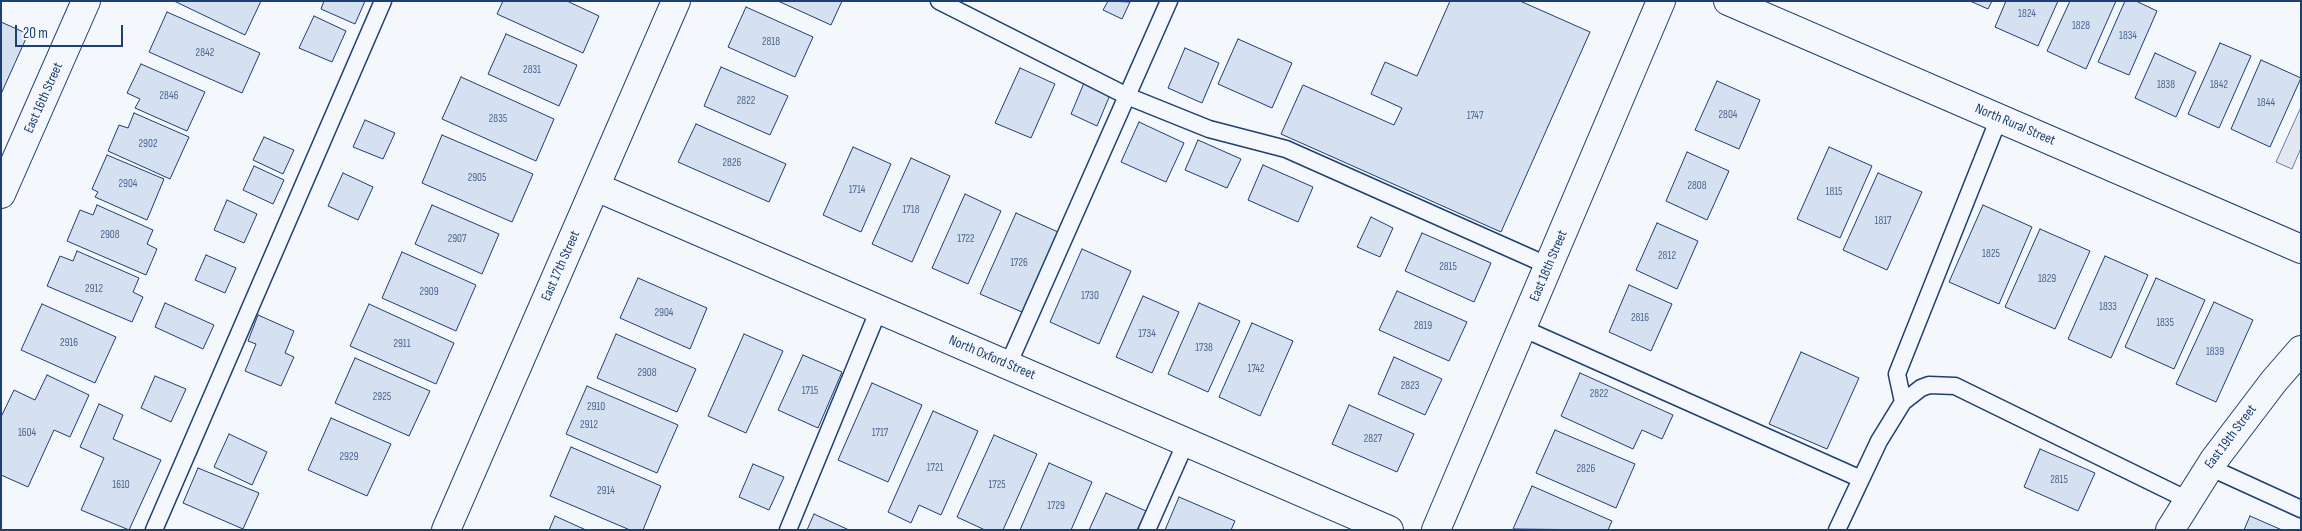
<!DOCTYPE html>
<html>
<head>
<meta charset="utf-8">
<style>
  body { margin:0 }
  #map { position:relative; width:2302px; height:531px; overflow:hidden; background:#f4f7fb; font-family:"Sofia Sans Condensed",sans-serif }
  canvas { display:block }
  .frame { position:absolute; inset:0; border:2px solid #1d3f73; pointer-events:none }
  .scale { position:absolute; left:15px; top:25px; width:108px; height:22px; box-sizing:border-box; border:2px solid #1d3f73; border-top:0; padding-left:6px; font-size:15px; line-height:18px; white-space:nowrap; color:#1d3f73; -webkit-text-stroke:4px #f4f7fb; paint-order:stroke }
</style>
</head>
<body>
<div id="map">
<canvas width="2302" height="531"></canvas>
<div class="frame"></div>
<div class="scale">20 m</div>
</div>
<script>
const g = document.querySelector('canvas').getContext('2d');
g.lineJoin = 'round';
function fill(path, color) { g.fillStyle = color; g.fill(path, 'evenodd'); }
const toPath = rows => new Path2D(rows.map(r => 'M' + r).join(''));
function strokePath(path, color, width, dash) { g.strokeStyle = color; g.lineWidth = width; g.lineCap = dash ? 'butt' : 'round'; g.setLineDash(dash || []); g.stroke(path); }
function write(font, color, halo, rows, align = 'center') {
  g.font = font + ' "Sofia Sans Condensed",sans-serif'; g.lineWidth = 4; g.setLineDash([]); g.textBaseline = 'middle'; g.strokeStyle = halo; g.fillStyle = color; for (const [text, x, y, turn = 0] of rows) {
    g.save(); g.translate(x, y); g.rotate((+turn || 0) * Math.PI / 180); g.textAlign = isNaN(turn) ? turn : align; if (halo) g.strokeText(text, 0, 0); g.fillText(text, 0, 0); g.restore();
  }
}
const parking = toPath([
  [2301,107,2301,148,2292,169,2276,162,2301,107]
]);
const building = toPath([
  [174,1,261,1,245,35,174,1],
  [324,1,365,1,355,24,321,9,324,1],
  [503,1,567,1,599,16,583,53,497,14,503,1],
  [778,1,842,1,831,25,778,1],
  [1108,1,1130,2,1122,19,1103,10,1108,1],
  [1450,1,1520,1,1590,32,1501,232,1281,134,1303,85,1394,125,1402,108,1371,94,1385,62,1417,76,1450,1],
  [1970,1,1992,1,1988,9,1970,1],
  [2006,1,2058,1,2038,46,1995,27,2006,1],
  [2070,1,2116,1,2086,69,2047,51,2070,1],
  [2125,1,2136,1,2157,11,2129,75,2098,62,2125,1],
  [746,7,813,37,795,77,728,47,746,7],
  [167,12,260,53,242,93,149,52,167,12],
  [314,16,346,31,332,62,299,48,314,16],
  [1,22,28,34,1,94,1,22],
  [506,34,577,65,559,106,488,74,506,34],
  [1238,39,1292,63,1272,108,1218,84,1238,39],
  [2220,43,2251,56,2219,128,2188,114,2220,43],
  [1185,48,1219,63,1202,103,1168,88,1185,48],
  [2155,53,2196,72,2176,117,2135,98,2155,53],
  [2261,60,2301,78,2270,147,2231,129,2261,60],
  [141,64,205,92,187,131,135,108,140,99,127,93,141,64],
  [721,67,788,96,770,135,704,106,721,67],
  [1020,68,1055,84,1031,138,995,123,1020,68],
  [461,77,554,119,536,161,442,119,461,77],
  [1717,81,1760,100,1739,149,1695,130,1717,81],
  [1084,83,1110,95,1097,126,1071,114,1084,83],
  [134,113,189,137,170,179,108,151,119,125,128,128,134,113],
  [365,120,395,133,383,159,353,147,365,120],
  [1139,122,1184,143,1166,182,1121,162,1139,122],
  [696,124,786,164,769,202,678,162,696,124],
  [442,135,533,174,512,222,422,183,442,135],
  [264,137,294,150,283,174,253,160,264,137],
  [1198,140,1241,159,1227,188,1185,170,1198,140],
  [853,147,891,164,861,232,823,215,853,147],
  [1829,147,1872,166,1840,238,1797,219,1829,147],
  [1687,152,1729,171,1707,220,1666,201,1687,152],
  [107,155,164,179,147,220,95,197,98,192,92,189,107,155],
  [911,158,950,176,912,262,872,244,911,158],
  [1263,165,1313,187,1298,222,1248,200,1263,165],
  [254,166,284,180,273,204,243,190,254,166],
  [343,173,373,187,358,220,328,206,343,173],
  [1878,173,1922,192,1887,270,1843,250,1878,173],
  [965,194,1001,211,968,284,932,268,965,194],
  [227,200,257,214,244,243,214,230,227,200],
  [97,205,153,230,147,244,157,249,146,275,67,241,80,210,93,215,97,205],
  [432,205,499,234,482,274,415,244,432,205],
  [1983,205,2032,227,1999,304,1949,282,1983,205],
  [1016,213,1058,232,1022,312,980,294,1016,213],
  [1371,217,1393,228,1380,257,1357,247,1371,217],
  [1657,223,1698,241,1677,289,1636,270,1657,223],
  [2040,229,2090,251,2055,329,2005,307,2040,229],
  [1422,233,1491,263,1474,302,1405,271,1422,233],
  [1082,249,1131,271,1099,344,1050,322,1082,249],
  [77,251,139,278,133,292,143,297,132,322,47,286,60,256,73,261,77,251],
  [402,252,476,285,456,331,382,298,402,252],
  [206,255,236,268,225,293,195,280,206,255],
  [2105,256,2148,275,2111,358,2068,339,2105,256],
  [638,278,707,308,690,349,620,318,638,278],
  [2156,278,2205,300,2174,369,2125,347,2156,278],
  [1629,285,1672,304,1651,351,1609,332,1629,285],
  [1397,291,1467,322,1449,361,1379,330,1397,291],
  [1143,296,1179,312,1152,373,1116,357,1143,296],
  [2214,302,2253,320,2216,402,2176,384,2214,302],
  [165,303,214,325,203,349,155,327,165,303],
  [1199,303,1240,321,1208,392,1168,374,1199,303],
  [42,304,116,337,95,383,21,350,42,304],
  [369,304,454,343,436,384,350,346,369,304],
  [258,315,294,331,285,353,294,357,281,386,245,371,256,344,248,341,258,315],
  [1252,323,1293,341,1260,416,1219,397,1252,323],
  [616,334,696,369,677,412,597,378,616,334],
  [744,334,783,351,746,433,708,416,744,334],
  [1801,352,1859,378,1827,449,1769,424,1801,352],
  [803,355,842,372,818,428,778,410,803,355],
  [1394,357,1442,379,1425,415,1378,394,1394,357],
  [355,358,430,391,409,436,335,403,355,358],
  [1580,373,1673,415,1662,439,1642,430,1633,449,1561,416,1580,373],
  [47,375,89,395,70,437,54,430,28,487,1,475,1,417,14,390,35,400,47,375],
  [155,376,186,389,171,422,141,408,155,376],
  [872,383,922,405,888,482,838,460,872,383],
  [587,386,678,425,657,473,566,434,587,386],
  [99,404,123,415,113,439,161,460,129,530,81,510,104,458,80,447,99,404],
  [1349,405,1414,434,1397,472,1332,444,1349,405],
  [933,411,978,431,941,515,919,505,911,523,888,512,933,411],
  [331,418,391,444,367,496,308,470,331,418],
  [1555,430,1635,464,1616,508,1536,473,1555,430],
  [229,434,267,452,252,485,214,467,229,434],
  [994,435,1037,454,1003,530,985,530,957,517,994,435],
  [571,447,661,486,643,530,630,530,550,496,571,447],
  [2040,449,2095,473,2078,511,2024,487,2040,449],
  [1049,463,1092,482,1071,530,1020,530,1049,463],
  [753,464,784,477,769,510,739,497,753,464],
  [198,468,259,493,243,529,183,503,198,468],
  [1532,486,1612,521,1608,530,1513,529,1532,486],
  [1106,493,1146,511,1137,530,1089,530,1106,493],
  [1179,497,1235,521,1231,530,1165,530,1179,497],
  [814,514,849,530,807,530,814,514],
  [555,516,586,530,549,530,555,516],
  [2250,516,2282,530,2244,530,2250,516]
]);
const service = toPath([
  [939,1,1127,96,1209,129,1286,149,1549,266],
  [1522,328,1861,479],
  [1008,365,1169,1],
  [1903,402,1897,374,1999,118],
  [2209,467,2301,509],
  [154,530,383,1],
  [788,530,879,309],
  [1147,530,1186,442],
  [1837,530,1879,441,1903,402,1921,388,1929,385,1955,386,2188,500]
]);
const minor = toPath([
  [596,187,1389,530],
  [1,194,86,1],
  [446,530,676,1],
  [1436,530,1661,1],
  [2170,530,2214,460,2274,381,2301,350]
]);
const secondary = toPath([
  [1728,1,2301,249]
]);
const numberNames = [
  ["1824",2027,14],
  ["1828",2081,26],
  ["1834",2128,36],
  ["2818",771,42],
  ["2842",205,53],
  ["2831",532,70],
  ["1838",2166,85],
  ["1842",2219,85],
  ["2846",169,96],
  ["2822",746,101],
  ["1844",2266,103],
  ["2804",1728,115],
  ["1747",1475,116],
  ["2835",498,119],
  ["2902",148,144],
  ["2826",732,163],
  ["2905",477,178],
  ["2904",128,184],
  ["2808",1697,186],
  ["1714",857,190],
  ["1815",1834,192],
  ["1718",911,210],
  ["1817",1883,221],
  ["2908",110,235],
  ["2907",457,239],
  ["1722",966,239],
  ["1825",1991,254],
  ["2812",1667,256],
  ["1726",1019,263],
  ["2815",1448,267],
  ["1829",2047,279],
  ["2912",94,289],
  ["2909",429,292],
  ["1730",1090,296],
  ["1833",2108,307],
  ["2904",664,313],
  ["2816",1640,318],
  ["1835",2165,323],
  ["2819",1423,326],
  ["1734",1147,334],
  ["2916",69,343],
  ["2911",402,344],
  ["1738",1204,348],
  ["1839",2215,352],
  ["1742",1256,369],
  ["2908",647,373],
  ["2823",1410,386],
  ["1715",810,391],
  ["2822",1599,394],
  ["2925",382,397],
  ["2910",596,407],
  ["2912",589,425],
  ["1604",27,433],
  ["1717",880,433],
  ["2827",1373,439],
  ["2929",349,457],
  ["1721",935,468],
  ["2826",1586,469],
  ["2815",2059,480],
  ["1610",121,485],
  ["1725",997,485],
  ["2914",606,491],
  ["1729",1056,506]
];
const streetNames = [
  ["East 16th Street",44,98,-66],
  ["North Rural Street",2015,125,23],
  ["East 17th Street",561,266,-66],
  ["East 18th Street",1549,266,-67],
  ["North Oxford Street",992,358,23],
  ["East 19th Street",2231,437,-53]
];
fill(parking, '#e3e8f0');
strokePath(parking, '#687fa3', 1);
fill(building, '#d5e0f0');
strokePath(building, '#1d3f73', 1);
strokePath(service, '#1d3f73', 19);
strokePath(minor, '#1d3f73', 30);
strokePath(secondary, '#1d3f73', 30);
strokePath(service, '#f4f7fb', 16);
strokePath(minor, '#f4f7fb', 28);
strokePath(secondary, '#f4f7fb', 28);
write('11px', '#4b6792', null, numberNames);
write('14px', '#1d3f73', '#f4f7fb', streetNames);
</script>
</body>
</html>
